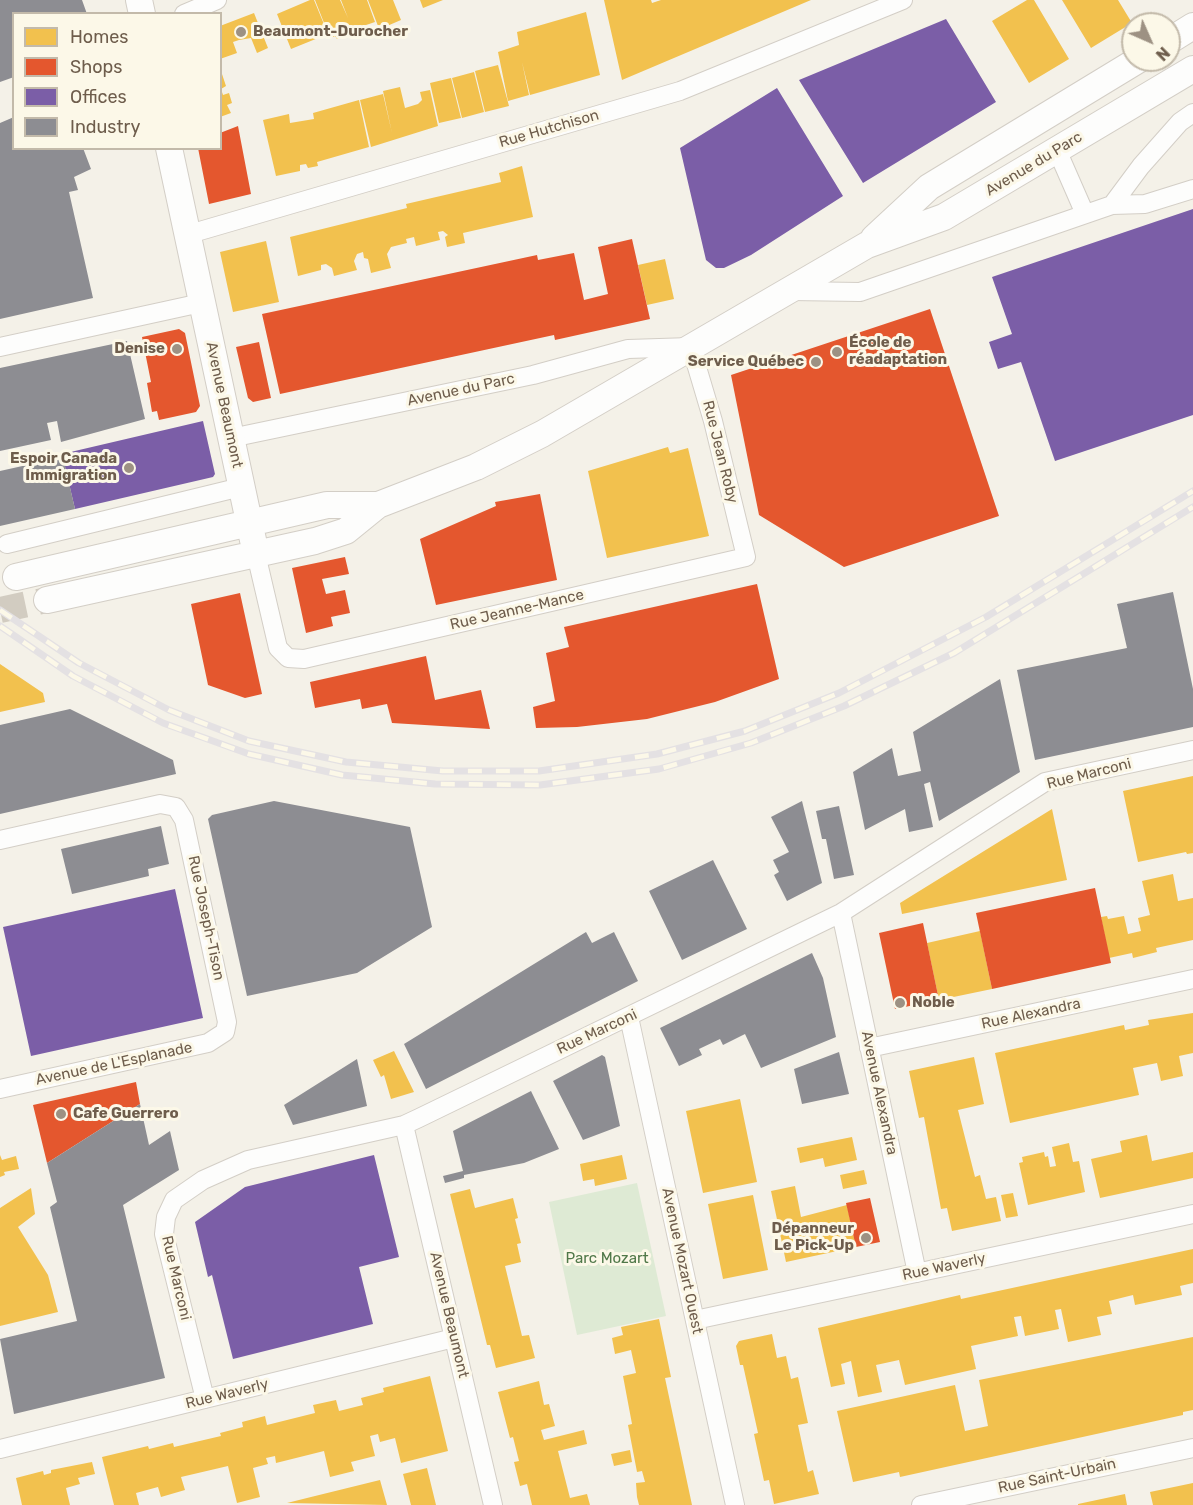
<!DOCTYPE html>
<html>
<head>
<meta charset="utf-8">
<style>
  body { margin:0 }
  #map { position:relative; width:1193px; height:1505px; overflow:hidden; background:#f4f1e8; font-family:Rubik,sans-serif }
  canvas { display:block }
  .legend { position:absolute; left:12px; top:12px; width:210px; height:138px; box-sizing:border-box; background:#fcf8e8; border:2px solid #c3baaa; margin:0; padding:8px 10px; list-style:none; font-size:18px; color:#6e5d4c }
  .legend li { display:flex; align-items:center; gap:12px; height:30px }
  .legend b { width:30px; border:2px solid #c3baaa }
  .north { position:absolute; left:1121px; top:12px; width:60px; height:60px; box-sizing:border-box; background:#fcf8e8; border:2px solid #c3baaa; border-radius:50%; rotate:135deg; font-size:16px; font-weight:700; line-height:24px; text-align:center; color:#6e5d4c }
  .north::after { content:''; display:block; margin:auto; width:21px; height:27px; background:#9d9183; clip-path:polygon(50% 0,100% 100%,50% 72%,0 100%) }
</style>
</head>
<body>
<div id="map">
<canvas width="1193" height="1505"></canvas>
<ul class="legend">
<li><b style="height:16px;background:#f2c14e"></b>Homes</li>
<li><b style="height:16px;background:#e4572e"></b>Shops</li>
<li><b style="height:16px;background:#7b5ea7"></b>Offices</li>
<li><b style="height:16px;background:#8d8d92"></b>Industry</li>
</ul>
<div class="north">N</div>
</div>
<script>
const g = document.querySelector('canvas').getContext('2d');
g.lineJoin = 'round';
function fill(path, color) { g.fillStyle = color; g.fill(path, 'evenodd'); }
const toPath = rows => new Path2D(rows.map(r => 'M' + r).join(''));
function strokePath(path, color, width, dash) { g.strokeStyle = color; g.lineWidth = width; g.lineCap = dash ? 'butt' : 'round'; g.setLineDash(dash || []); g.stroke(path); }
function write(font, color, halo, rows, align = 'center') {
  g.font = font + ' Rubik,sans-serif'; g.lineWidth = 6; g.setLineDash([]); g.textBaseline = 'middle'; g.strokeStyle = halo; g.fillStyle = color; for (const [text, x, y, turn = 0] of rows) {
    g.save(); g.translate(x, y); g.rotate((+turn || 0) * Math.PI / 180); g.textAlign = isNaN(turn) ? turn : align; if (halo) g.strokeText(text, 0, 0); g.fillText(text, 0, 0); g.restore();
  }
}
const green = toPath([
  [637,1183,666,1316,577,1335,549,1202]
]);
const homes = toPath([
  [310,0,314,0,328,34,291,49,277,14],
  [315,0,340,0,348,18,341,0,367,0,375,22,345,32,346,35,337,39,335,36,330,38],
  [368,0,393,0,401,20,387,26,386,23,378,26],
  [420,0,443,0,423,8],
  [604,0,651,0,652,3,661,0,811,0,622,80],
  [1027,0,1034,0,1069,59,1029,83,992,21],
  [1062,0,1118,0,1132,23,1091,48],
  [586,12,600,75,530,95,522,62,529,95,508,101,498,52,519,45,517,32],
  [254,13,268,48,257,53,251,38,239,40,233,42,237,53,220,59,220,26],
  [498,65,509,106,485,112,475,71],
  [221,71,226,86,221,89,223,95,229,93,232,103,227,105,231,113,220,117],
  [474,72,484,112,462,118,452,78],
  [451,78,461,118,439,123,430,83],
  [400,87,405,108,418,104,422,100,420,92,430,90,438,126,371,147,360,100,383,94,392,133,383,91],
  [359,100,369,147,317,162,318,166,308,168,306,164,300,165,300,171,276,176,263,120,289,114,290,123,314,119,313,113],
  [522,166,533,217,463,233,465,243,447,247,445,237,448,235,443,231,438,232,440,240,416,246,414,237,406,239,407,243,391,247,387,254,391,268,371,273,368,259,364,258,363,252,357,254,354,261,357,270,334,276,332,268,326,264,321,265,321,270,298,276,290,237,407,208,406,204,501,182,499,173],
  [266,241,279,302,233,312,220,252],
  [665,259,674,299,647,305,638,265],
  [668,447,670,453,688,448,709,536,607,558,588,471],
  [0,664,43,693,45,702,0,712],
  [1193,776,1193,853,1187,854,1186,852,1138,862,1123,791],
  [1052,809,1067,880,902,914,900,903],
  [1173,874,1178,901,1193,898,1193,940,1156,948,1157,952,1133,958,1132,953,1109,958,1101,917,1107,916,1108,919,1124,916,1128,934,1141,931,1138,918,1150,915,1142,881],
  [980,931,992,989,939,1000,927,943],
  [1193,1013,1193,1053,1179,1056,1183,1076,1161,1081,1157,1063,1133,1068,1139,1095,1010,1123,995,1053,1124,1025,1125,1030,1149,1025,1148,1020],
  [394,1051,414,1092,391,1099,384,1075,381,1077,373,1060],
  [974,1057,984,1104,958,1110,975,1177,980,1175,986,1199,996,1197,1001,1221,952,1231,947,1208,941,1209,924,1117,919,1118,909,1071],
  [740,1099,757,1182,703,1193,686,1111],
  [1147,1135,1152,1161,1193,1152,1193,1178,1100,1198,1091,1159,1122,1152,1120,1141],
  [852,1137,857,1160,825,1167,823,1158,800,1163,797,1148],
  [1069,1143,1073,1162,1079,1161,1085,1192,1028,1205,1019,1163,1023,1162,1022,1157,1044,1152,1045,1157,1048,1156,1050,1167,1056,1166,1052,1147],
  [0,1155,2,1160,16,1156,19,1169,4,1172,5,1175,0,1177],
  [622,1155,627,1179,595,1186,594,1179,583,1181,580,1164],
  [864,1170,867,1184,843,1189,840,1175],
  [795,1186,801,1217,847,1205,856,1247,786,1262,771,1191],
  [31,1188,35,1214,18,1227,48,1275,58,1312,0,1326,0,1208],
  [470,1189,475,1208,513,1198,518,1218,515,1219,521,1243,517,1244,521,1262,505,1266,522,1336,529,1335,535,1358,496,1368,490,1345,487,1345,450,1194],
  [1013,1193,1018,1216,1006,1218,1001,1195],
  [753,1195,768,1270,723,1279,708,1204],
  [1193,1249,1193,1283,1180,1286,1182,1295,1135,1305,1133,1295,1109,1301,1112,1314,1097,1317,1101,1335,1068,1342,1061,1309,1055,1310,1059,1329,1025,1336,1021,1316,1014,1317,1018,1336,971,1346,976,1369,905,1385,899,1360,876,1365,882,1392,858,1397,851,1361,841,1364,845,1384,831,1387,818,1328,960,1295,961,1299],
  [659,1319,671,1377,665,1378,692,1505,639,1505,637,1497,636,1483,645,1482,642,1471,637,1472,628,1425,632,1424,623,1376,636,1373,631,1350,615,1354,612,1338,623,1335,621,1327],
  [772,1334,777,1358,786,1356,791,1379,798,1377,808,1423,798,1425,808,1472,813,1470,819,1494,774,1504,769,1480,764,1481,754,1434,758,1433,743,1365,740,1365,736,1346,739,1341],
  [1193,1337,1193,1410,1183,1412,1183,1415,900,1477,899,1472,853,1482,837,1411,955,1385,965,1431,988,1426,979,1380],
  [430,1376,448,1451,401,1463,395,1438,380,1442,378,1434,370,1436,375,1456,351,1462,354,1471,330,1477,324,1451,276,1463,275,1456,266,1458,268,1464,253,1468,260,1497,237,1503,228,1466,181,1477,185,1490,161,1497,158,1487,136,1493,139,1505,114,1505,102,1457,148,1446,149,1449,173,1443,174,1447,221,1436,220,1433,243,1427,242,1422,265,1416,267,1425,315,1413,313,1405,336,1400,339,1411,363,1405,361,1398,384,1392,383,1388],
  [539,1381,544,1405,549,1404,555,1426,541,1430,544,1440,584,1430,587,1444,558,1451,570,1498,587,1494,590,1505,532,1505,527,1484,520,1486,514,1462,519,1461,513,1437,510,1438,498,1392],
  [630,1450,632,1462,614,1466,611,1454],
  [92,1462,95,1474,78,1478,80,1484,66,1488,70,1505,22,1505,16,1478,43,1471,44,1475,51,1473,51,1470],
  [427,1468,436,1505,411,1505,403,1474],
  [380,1480,387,1505,287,1503,311,1497],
  [1193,1483,1193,1505,1153,1505,1150,1492],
  [1125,1494,1127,1505,1078,1505,1078,1504]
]);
const shops = toPath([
  [238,126,251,194,209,204,198,148,220,148,220,133],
  [632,239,650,319,555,340,554,335,280,394,262,314,537,255,538,260,574,253,584,300,608,294,598,247],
  [930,309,999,516,844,567,759,515,731,375],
  [179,329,185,333,200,406,196,412,159,420,157,411,152,412,147,383,151,382,142,337],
  [259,342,271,398,253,402,248,398,236,347],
  [540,494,557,580,436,605,420,539,496,506,495,502],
  [345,557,349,574,322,579,326,594,345,590,350,613,331,617,333,626,306,633,292,568],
  [757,584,779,679,715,702,647,719,577,727,536,728,533,707,555,701,546,653,569,647,564,627],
  [240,593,262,694,245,698,208,685,191,604],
  [426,656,435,700,481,690,490,729,392,723,387,704,362,709,360,699,315,708,310,682],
  [1095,888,1111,963,992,989,976,913],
  [923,923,939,1000,895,1009,879,933],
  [136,1082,140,1104,47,1163,33,1105],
  [870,1198,880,1242,856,1247,846,1203]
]);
const offices = toPath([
  [946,19,996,102,863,183,799,80],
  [777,88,843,196,751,255,724,268,716,268,706,260,680,148],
  [1193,209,1193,415,1055,461,1021,362,998,369,989,342,1012,334,992,277],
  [203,421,215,474,213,477,75,509,62,454],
  [175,889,203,1018,31,1056,3,927],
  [374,1155,399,1257,359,1267,373,1324,233,1359,212,1275,208,1277,195,1222,245,1187]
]);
const industry = toPath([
  [0,0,82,0,87,14,14,14,14,77,0,82],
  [14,117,14,148,83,148,91,169,74,177,78,190,69,192,93,298,0,319,0,123],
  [127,341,145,419,61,442,57,421,47,423,51,440,0,451,0,368],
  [63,457,75,509,0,526,0,471],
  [1173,592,1193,689,1193,727,1035,760,1017,670,1127,648,1117,604],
  [1000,679,1020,772,939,821,930,782,924,784,933,827,909,832,905,809,865,830,853,772,892,748,898,776,921,771,913,732],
  [70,709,173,760,176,774,0,814,0,725],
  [274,801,410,827,432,927,357,973,247,996,208,819,212,815],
  [802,801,822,883,787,901,774,875,779,872,773,860,789,852,771,817],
  [839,806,854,875,834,879,826,839,822,839,816,811],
  [161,826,169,864,148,869,149,876,72,894,61,849],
  [713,860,747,929,682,960,649,891],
  [586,932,592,943,614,932,638,981,426,1089,404,1044],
  [812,953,823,978,836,1037,761,1068,745,1034,723,1045,720,1039,699,1049,702,1055,679,1066,660,1028],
  [839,1052,849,1094,802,1104,794,1069],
  [602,1055,605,1057,620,1126,583,1140,553,1081],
  [357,1059,367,1106,293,1125,284,1105],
  [531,1091,559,1149,524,1163,464,1175,464,1178,445,1183,443,1176,463,1171,453,1131],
  [140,1104,149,1145,170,1131,179,1170,123,1205,165,1378,14,1414,0,1339,77,1321,50,1207,57,1202,47,1163]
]);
const secondaryTunnel = toPath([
  [0,610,47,600]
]);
const street = toPath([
  [184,14,217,0],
  [1057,150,1085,214],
  [1112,205,1141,166,1180,122,1193,113],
  [186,235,680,91,903,0],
  [791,291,860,292,1112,205,1145,204,1193,189],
  [0,347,201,303],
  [231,438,533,375,628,349,691,347,713,421,746,557,304,659,288,658,278,648,256,554],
  [7,544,241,487],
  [0,840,160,804,176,807,184,820,227,1022,225,1032,208,1043,0,1089],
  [841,913,917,1273],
  [629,1017,735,1505],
  [869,1048,1193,979],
  [404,1125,493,1505],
  [695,1320,1193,1214],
  [205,1399,164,1234,166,1217,174,1200,203,1180,248,1160,404,1125,419,1118,841,913,1045,782,1193,750],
  [0,1449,454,1338],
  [921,1505,1193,1448]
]);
const secondary = toPath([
  [139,0,142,14],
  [1169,41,1193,26],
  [169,148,256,554],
  [874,238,929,187,1138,60],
  [16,577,327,505,378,505],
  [47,600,315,541,346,531,378,505,476,467,542,434,867,245,944,217,1193,69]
]);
const rail = toPath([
  [0,610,79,663,169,710,249,741,346,762,443,771,539,771,657,754,745,731,839,693,986,617,1193,491],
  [0,626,73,676,163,723,249,754,342,775,435,784,540,785,659,769,751,743,844,706,954,653,1193,507]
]);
const markers = [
  [241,32,6,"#9d9183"],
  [177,349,6,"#9d9183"],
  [837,352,6,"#9d9183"],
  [816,362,6,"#9d9183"],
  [129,468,6,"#9d9183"],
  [900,1003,6,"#9d9183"],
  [61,1114,6,"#9d9183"],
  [866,1238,6,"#9d9183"]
];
const poiNames = [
  ["Beaumont-Durocher",253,32],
  ["École de",849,343],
  ["réadaptation",849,360],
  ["Denise",165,349,"right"],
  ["Service Québec",804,362,"right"],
  ["Espoir Canada",117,459,"right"],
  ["Immigration",117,476,"right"],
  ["Noble",912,1003],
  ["Cafe Guerrero",73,1114],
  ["Dépanneur",854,1229,"right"],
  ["Le Pick-Up",854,1246,"right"]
];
const streetNames = [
  ["Rue Hutchison",549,129,-16],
  ["Avenue du Parc",1034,164,-31],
  ["Avenue du Parc",461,390,-12],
  ["Avenue Beaumont",224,405,78],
  ["Rue Jean Roby",720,452,76],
  ["Rue Jeanne-Mance",517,610,-13],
  ["Rue Marconi",1089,774,-14],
  ["Rue Joseph-Tison",206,918,78],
  ["Rue Alexandra",1031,1014,-12],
  ["Rue Marconi",597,1032,-25],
  ["Avenue de L'Esplanade",114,1064,-12],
  ["Avenue Alexandra",879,1093,78],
  ["Avenue Mozart Ouest",682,1261,78],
  ["Rue Waverly",944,1267,-12],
  ["Rue Marconi",176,1278,77],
  ["Avenue Beaumont",449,1315,77],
  ["Rue Waverly",227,1394,-14],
  ["Rue Saint-Urbain",1057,1476,-12]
];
const parkNames = [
  ["Parc Mozart",607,1259]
];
fill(green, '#deead4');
fill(homes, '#f2c14e');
fill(shops, '#e4572e');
fill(offices, '#7b5ea7');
fill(industry, '#8d8d92');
strokePath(secondaryTunnel, '#d2ccc1', 26, [26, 13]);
strokePath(street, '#d3cec6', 20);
strokePath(secondary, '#d3cec6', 28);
strokePath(street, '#fdfdfc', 18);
strokePath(secondary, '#fdfdfc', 26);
strokePath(rail, '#e4e1e3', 7);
strokePath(rail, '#fcf8e8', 4.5, [14]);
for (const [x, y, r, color] of markers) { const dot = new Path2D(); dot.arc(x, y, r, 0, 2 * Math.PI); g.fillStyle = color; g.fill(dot); strokePath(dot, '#fcf8e8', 2); }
write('bold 15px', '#6e5d4c', '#fcf8e8', poiNames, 'left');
write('15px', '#6e5d4c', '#fcf8e8', streetNames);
write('15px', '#507849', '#fcf8e8', parkNames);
</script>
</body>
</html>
